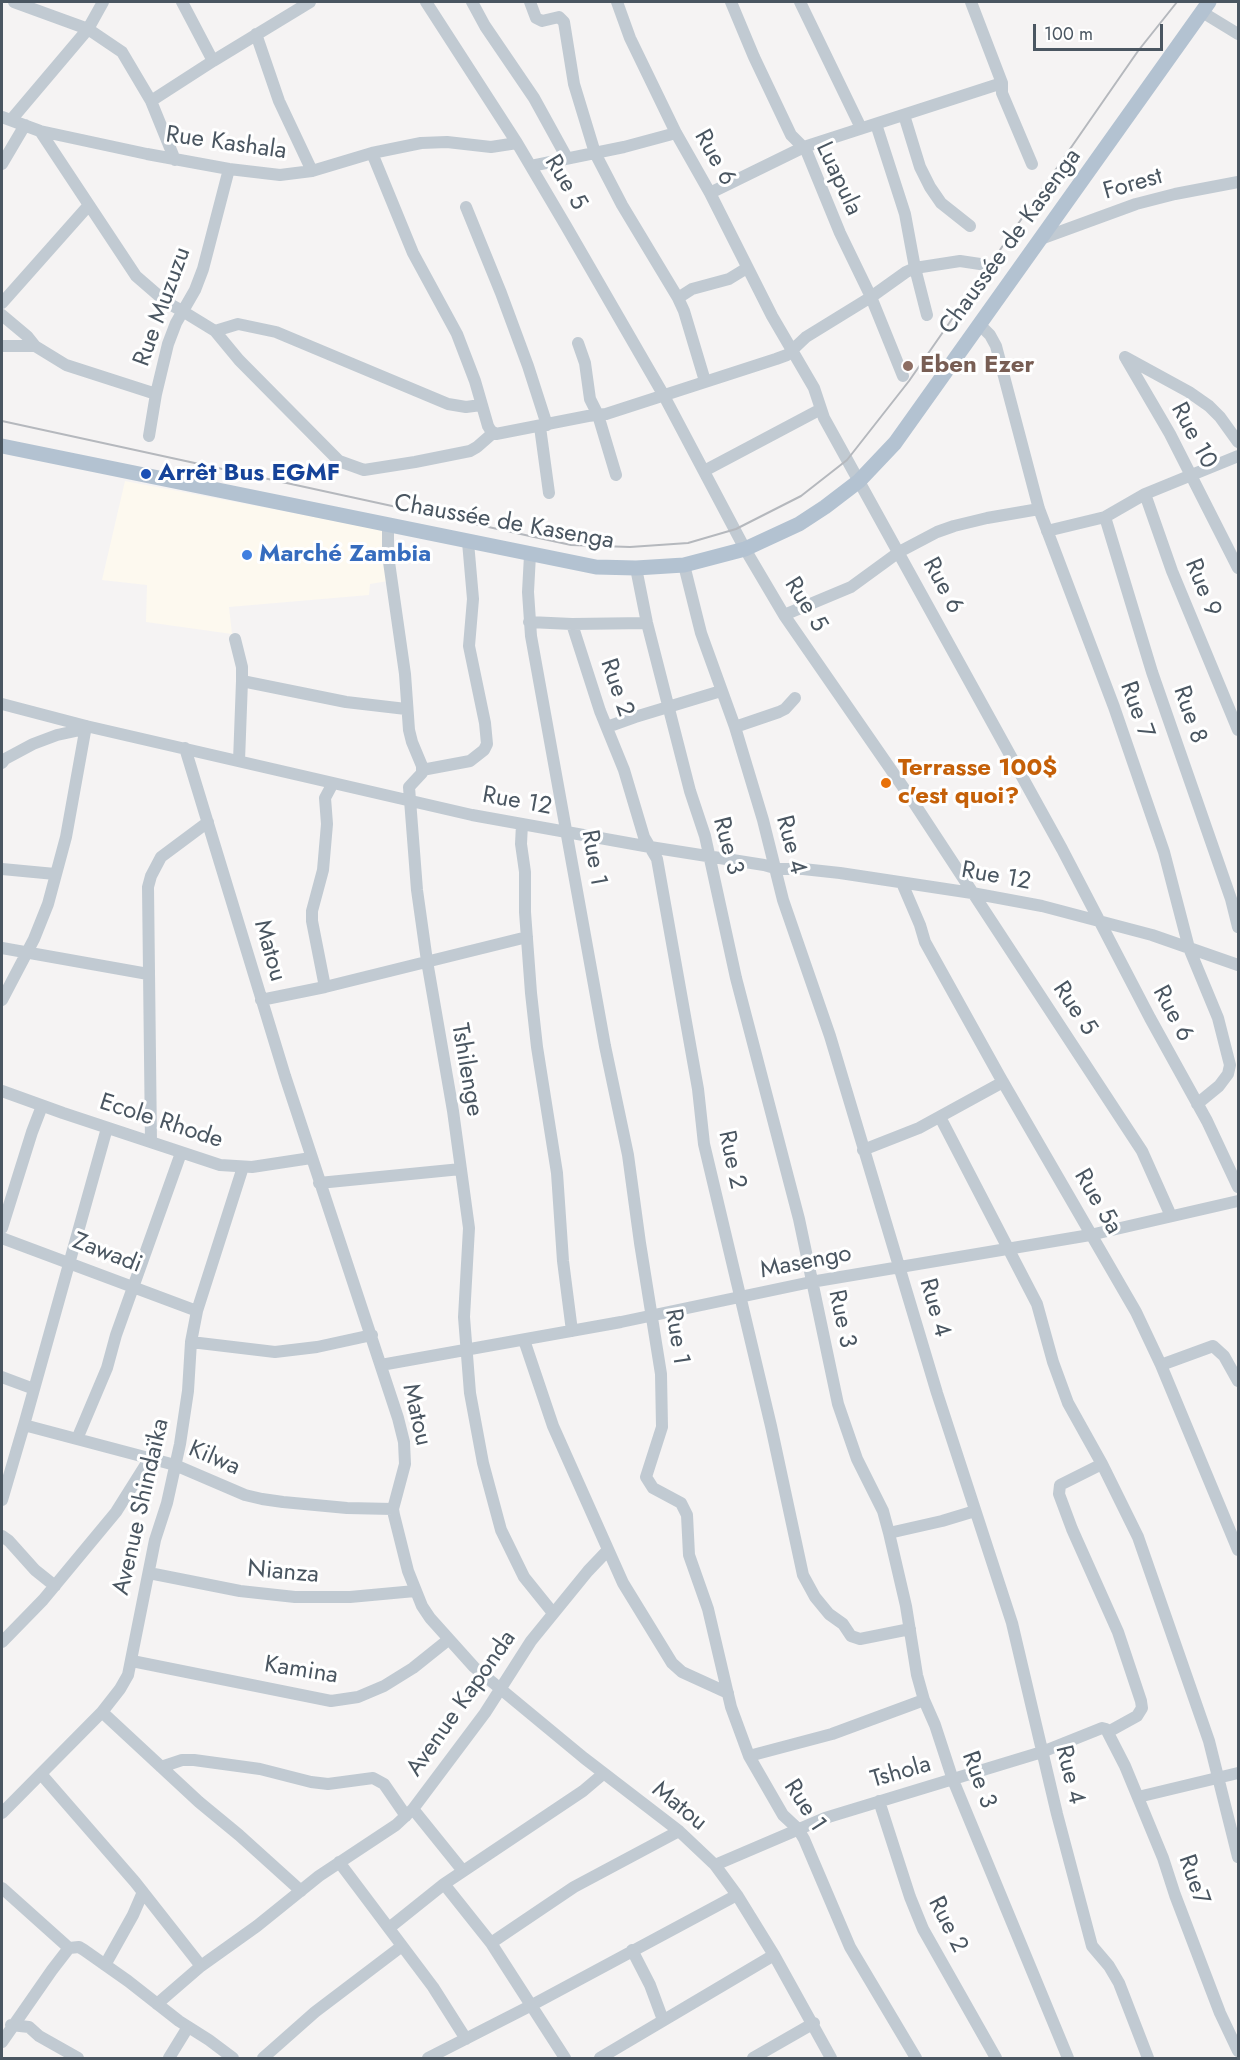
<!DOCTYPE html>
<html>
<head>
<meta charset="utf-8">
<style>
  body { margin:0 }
  #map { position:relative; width:1240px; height:2060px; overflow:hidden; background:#f5f3f3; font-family:Jost,sans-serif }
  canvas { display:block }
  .frame { position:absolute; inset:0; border:3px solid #4a5661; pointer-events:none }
  .scale { position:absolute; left:1033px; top:24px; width:130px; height:27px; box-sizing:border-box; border:3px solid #4a5661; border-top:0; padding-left:8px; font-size:18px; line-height:21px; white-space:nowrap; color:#4a5661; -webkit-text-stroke:4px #fff; paint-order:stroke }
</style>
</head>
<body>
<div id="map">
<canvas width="1240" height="2060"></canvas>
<div class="frame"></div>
<div class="scale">100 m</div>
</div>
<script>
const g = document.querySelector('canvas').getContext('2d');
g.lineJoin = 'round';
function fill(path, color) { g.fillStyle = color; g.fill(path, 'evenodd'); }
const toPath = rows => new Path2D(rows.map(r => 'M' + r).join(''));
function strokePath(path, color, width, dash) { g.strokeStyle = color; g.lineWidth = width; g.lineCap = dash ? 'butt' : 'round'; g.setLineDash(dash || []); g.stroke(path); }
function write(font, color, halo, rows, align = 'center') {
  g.font = font + ' Jost,sans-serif'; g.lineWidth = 6; g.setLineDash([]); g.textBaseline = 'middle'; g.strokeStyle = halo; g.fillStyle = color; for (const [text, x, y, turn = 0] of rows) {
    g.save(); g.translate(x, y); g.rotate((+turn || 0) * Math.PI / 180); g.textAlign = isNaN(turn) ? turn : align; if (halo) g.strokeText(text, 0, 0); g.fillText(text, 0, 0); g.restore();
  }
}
const commercial = toPath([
  [125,481,383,530,388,581,370,584,369,595,229,607,232,634,146,622,147,585,102,580]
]);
const minor = toPath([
  [14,2,88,29,122,52,151,101,175,160],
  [182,2,213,61],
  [426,2,517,143,566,226,663,394,745,549,784,615,912,800,1142,1151,1171,1216],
  [472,2,485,26,534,98,567,158],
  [530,2,536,18,542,21,559,17,564,22,574,84,595,153,622,205,678,298,684,311,705,381],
  [617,2,630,38,676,133,710,193,772,316,814,388,824,418,1062,849,1150,1018,1207,1121,1238,1187],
  [731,2,754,57,791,135,806,150,840,233,871,297,903,376],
  [800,2,861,128],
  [971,2,1002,83,1002,93,1032,164],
  [1202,12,1238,34],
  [256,34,279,101,312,171],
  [151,101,213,61,310,2],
  [904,115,920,167,930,187,941,203,970,226],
  [2,117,40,131,147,154,229,169,280,175,312,171,372,153,421,143,447,142,491,147,517,143],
  [11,120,88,29,103,2],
  [876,124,905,214,915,268,927,315],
  [40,131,136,276,166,302,184,312,215,331,239,360,339,461,364,470,415,462,470,451,477,447,493,433],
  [372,153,413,253,457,334,475,381,488,426,491,431,496,434,588,416,606,414,776,359,787,355,806,337,871,297,906,272,915,268,960,261,980,264],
  [2,164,25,125],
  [531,166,624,147,676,133],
  [710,193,804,147,1002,83],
  [466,207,501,293,528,366,547,425],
  [1043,238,1136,204,1175,194,1238,182],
  [678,298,692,289,729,279,747,268],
  [2,303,89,205],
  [2,315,27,336,35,346,66,365,156,394],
  [979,324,990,335,996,346,1039,509,1114,707,1164,852,1189,948,1218,1018,1230,1065,1228,1074,1219,1086,1197,1104],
  [215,331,238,324,276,332,448,404,466,407,481,405],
  [578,343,585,363,590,399,598,415,616,475],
  [2,346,35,346],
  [1125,357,1170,434,1238,568],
  [1125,357,1189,392,1209,406,1220,417,1238,442],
  [540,427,549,493],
  [149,436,156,394,168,344,176,323,195,290,203,269,229,169],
  [704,471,821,409],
  [1145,494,1172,571,1238,730],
  [1105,517,1152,672,1231,899,1238,927],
  [388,525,388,555,405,674,409,730,412,742,422,766,422,773,409,787,417,890,427,961,453,1111,469,1228,464,1317,470,1393,483,1463,501,1530,524,1577,553,1613],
  [1047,531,1105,517,1145,494,1238,456],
  [530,555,528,592,531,636,605,1046,628,1155,640,1243,661,1374,662,1427,646,1477,653,1488,681,1503,687,1515,689,1555,708,1609,731,1707,749,1756,783,1815,798,1829,804,1839,850,1947,916,2058],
  [684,565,701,633,735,727,763,820,783,900,830,1036,937,1393,1012,1623,1057,1814,1092,1946,1109,1966,1119,1983,1148,2058],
  [636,568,647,623,690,791,705,836,736,978,799,1219,838,1404,857,1459,883,1511,889,1533,906,1606,917,1675,924,1700,935,1725,953,1780,1068,2058],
  [784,615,851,587,899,552,937,532,954,526,987,518,1039,509],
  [529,622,572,624,647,623],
  [572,624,600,711,624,770,644,837,657,859,698,1089,704,1144,771,1426,803,1575,815,1597,829,1614,843,1624,851,1636,860,1639,910,1629],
  [235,639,242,667,242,681,239,761],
  [242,681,346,702,406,709],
  [2,704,86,726,472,815,650,847,764,865,778,869,803,869,840,873,972,893,1042,906,1152,935,1238,965],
  [607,727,635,717,721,691],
  [735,727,779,712,785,709,795,698],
  [185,748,285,1076,398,1418,404,1442,405,1464,393,1509,394,1515,408,1571,422,1606,430,1618,474,1667,584,1758,679,1831,715,1865,737,1895,774,1955,831,2058],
  [2,763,5,759,33,744,57,735,85,729],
  [422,770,470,761,484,750,487,744,485,723,469,646,473,599,468,542],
  [522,824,521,844,525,872,525,912,531,993,537,1047,557,1173,563,1261,572,1331],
  [2,869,55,874],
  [902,883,920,925,925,942,1000,1077,1136,1312,1161,1365,1238,1550],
  [2,948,148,974],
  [325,987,312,921,312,911,323,870,327,824,325,798,333,783],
  [2,1000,34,939,48,904,66,837,86,726],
  [261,1000,325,987,527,937],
  [2,1091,63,1113,220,1165,252,1167,311,1158],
  [940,1117,1037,1304,1053,1362,1068,1403,1102,1464,1138,1537,1209,1741,1238,1857],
  [107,1128,24,1425,175,1465,245,1495,262,1499,283,1502,347,1508,393,1509],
  [151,1142,148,887,151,876,161,857,208,822],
  [863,1150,919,1128,1003,1082],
  [319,1183,461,1169],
  [2,1228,32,1132,42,1106],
  [2,1238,197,1311],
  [524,1340,553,1426,623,1583,672,1663,682,1672,728,1693],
  [191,1342,275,1352,317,1347,372,1335],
  [381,1365,621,1322,811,1282,1090,1235,1238,1201],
  [1161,1365,1213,1346,1224,1356,1238,1381],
  [2,1377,34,1389],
  [77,1439,107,1368,116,1335,181,1153],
  [1102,1464,1060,1485,1059,1494,1072,1529,1118,1632,1141,1701,1142,1708,1137,1716,1108,1732],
  [2,1500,24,1425],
  [889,1533,942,1521,975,1511],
  [2,1536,9,1541,35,1570,55,1586],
  [149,1573,240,1591,295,1597,350,1597,415,1591],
  [2,1642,43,1600,116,1512,150,1458],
  [132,1661,331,1701,358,1697,384,1686,413,1668,448,1640],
  [102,1712,199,1802,239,1835,301,1891],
  [749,1756,832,1734,924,1700],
  [161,1767,182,1760,194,1760,260,1769,311,1782,328,1784,373,1778,384,1784,406,1816],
  [41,1774,135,1882,201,1966],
  [1138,1797,1238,1773],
  [879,1801,910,1897,923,1929,996,2058],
  [413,1809,463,1871],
  [2,1813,102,1712,120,1689,128,1675,155,1540,167,1503,180,1444,188,1391,191,1342,197,1311,243,1167],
  [339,1862,433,1987,466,2039],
  [715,1865,825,1818,1042,1752,1102,1728,1106,1729,1125,1766,1163,1858,1175,1895,1220,2013,1238,2051],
  [444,1884,491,1943,565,2058],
  [2,1888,69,1948,79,1947,84,1950,128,1981,179,2021,209,2040,233,2058],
  [389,1928,444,1884,583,1791,603,1774],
  [491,1943,574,1887,679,1831],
  [632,1950,650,1985,663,2020],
  [105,1965,133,1915,143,1892],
  [157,2004,201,1966,257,1926,319,1876,396,1825,413,1809,485,1713,531,1641,588,1571,608,1550],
  [11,2025,29,2027,39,2036,78,2058],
  [2,2042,52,1970,69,1948],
  [169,2058,188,2027],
  [263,2058,315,2012,402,1946],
  [428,2058,532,2005,737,1895],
  [600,2058,774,1955],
  [753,2058,814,2023]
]);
const major = toPath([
  [2,446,596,567,636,568,684,565,745,549,799,524,825,507,859,481,895,443,1209,2]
]);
const rail = toPath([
  [2,421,571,545,630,547,688,543,736,529,801,496,847,460,909,381,1138,51,1177,2]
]);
const markers = [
  [908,366,6,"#8d6e63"],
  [146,474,6,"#1a4fb4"],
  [247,555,6,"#3f7fe0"],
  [886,783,6,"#e8710a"]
];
const streetNames = [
  ["Rue Kashala",226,144,8],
  ["Rue 6",714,158,61],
  ["Luapula",838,179,65],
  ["Rue 5",565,183,59],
  ["Forest",1133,185,-16],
  ["Chaussée de Kasenga",1011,242,-54],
  ["Rue Muzuzu",163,307,-70],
  ["Rue 10",1193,436,62],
  ["Chaussée de Kasenga",504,523,10],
  ["Rue 6",942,586,62],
  ["Rue 9",1202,588,68],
  ["Rue 5",805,605,58],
  ["Rue 2",616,688,71],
  ["Rue 7",1136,710,70],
  ["Rue 8",1189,715,71],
  ["Rue 12",517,802,10],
  ["Rue 4",790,845,75],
  ["Rue 3",727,846,75],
  ["Rue 1",593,858,80],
  ["Rue 12",996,877,10],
  ["Matou",269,951,74],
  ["Rue 5",1074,1009,56],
  ["Rue 6",1172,1014,62],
  ["Tshilenge",466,1070,80],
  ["Ecole Rhode",161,1122,18],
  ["Rue 2",731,1160,78],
  ["Rue 5a",1097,1202,60],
  ["Zawadi",107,1254,21],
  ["Masengo",806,1263,-11],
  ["Rue 4",934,1308,74],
  ["Rue 3",841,1319,78],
  ["Rue 1",676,1337,81],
  ["Matou",416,1415,77],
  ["Kilwa",214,1459,23],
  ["Avenue Shindaïka",142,1507,-77],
  ["Nianza",283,1573,5],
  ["Kamina",301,1671,9],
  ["Avenue Kaponda",462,1704,-55],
  ["Tshola",901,1773,-16],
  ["Rue 4",1069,1775,76],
  ["Rue 3",978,1780,70],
  ["Rue 1",804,1806,57],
  ["Matou",679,1807,39],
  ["Rue7",1193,1880,71],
  ["Rue 2",947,1925,63]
];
const educationNames = [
  ["Eben Ezer",920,366]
];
const transitNames = [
  ["Arrêt Bus EGMF",158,474]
];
const shopNames = [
  ["Marché Zambia",259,555]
];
const foodNames = [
  ["Terrasse 100$",898,769],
  ["c'est quoi?",898,797]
];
fill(commercial, '#fdf9ef');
strokePath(minor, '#c1cad2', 12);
strokePath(major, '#b3c2d1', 15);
strokePath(rail, '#b5b8bd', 2);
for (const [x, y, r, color] of markers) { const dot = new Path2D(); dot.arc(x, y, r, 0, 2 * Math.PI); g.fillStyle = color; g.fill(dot); strokePath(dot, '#fff', 2); }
write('24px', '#4a5661', '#fff', streetNames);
write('bold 24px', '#785e54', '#fff', educationNames, 'left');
write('bold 24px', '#164399', '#fff', transitNames, 'left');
write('bold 24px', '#366cbe', '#fff', shopNames, 'left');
write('bold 24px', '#c56008', '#fff', foodNames, 'left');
</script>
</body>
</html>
